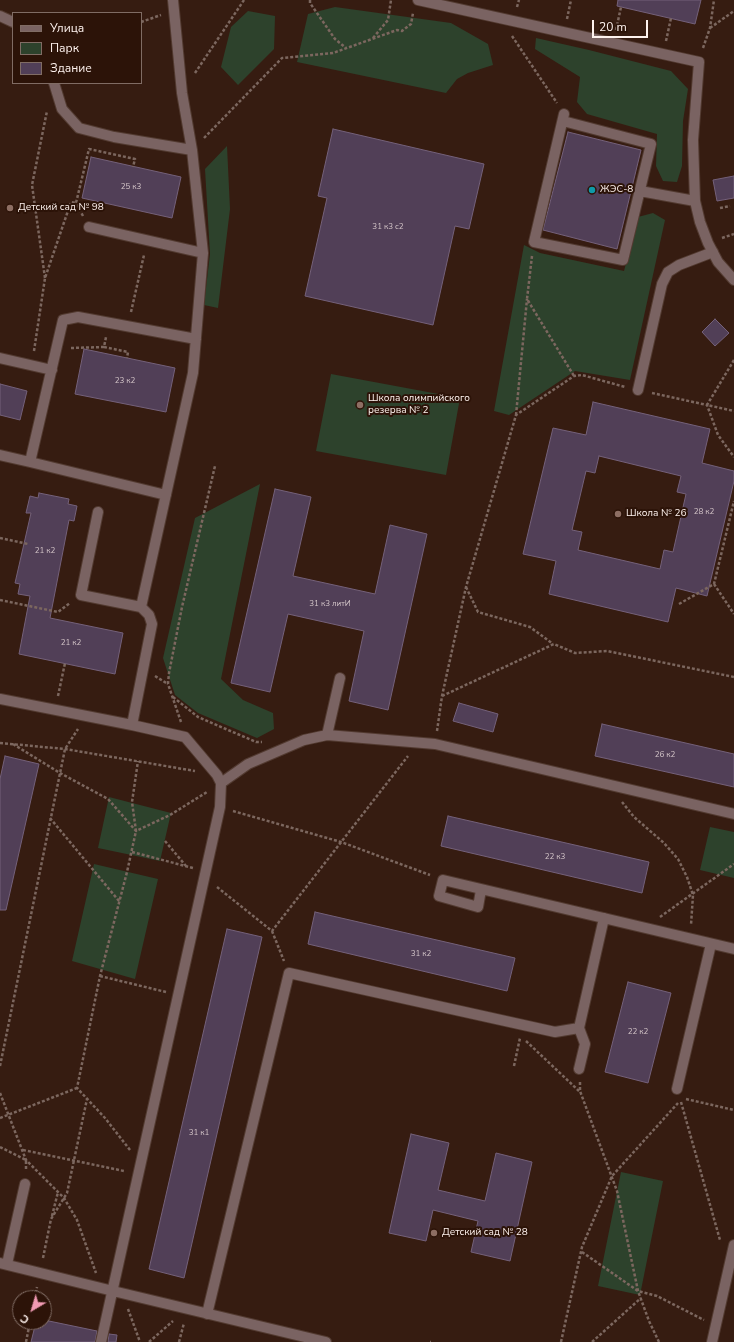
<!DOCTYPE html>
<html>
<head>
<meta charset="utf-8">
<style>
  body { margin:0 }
  #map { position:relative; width:734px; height:1342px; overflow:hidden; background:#361c11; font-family:"Nunito Sans",sans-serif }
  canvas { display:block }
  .legend { position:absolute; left:12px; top:12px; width:130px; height:72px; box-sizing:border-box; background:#2c1308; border:1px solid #806c64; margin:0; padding:5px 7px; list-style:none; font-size:12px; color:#fef2ee }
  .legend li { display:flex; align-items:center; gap:8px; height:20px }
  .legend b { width:20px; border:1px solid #806c64 }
  .north { position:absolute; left:12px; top:1290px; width:40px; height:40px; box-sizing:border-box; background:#2c1308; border:1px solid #806c64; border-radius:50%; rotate:218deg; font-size:11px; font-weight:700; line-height:16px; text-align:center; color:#fef2ee }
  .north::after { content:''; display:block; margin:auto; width:14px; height:18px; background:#f19ab3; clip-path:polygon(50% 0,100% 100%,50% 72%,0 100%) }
  .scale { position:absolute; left:592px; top:20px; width:56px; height:18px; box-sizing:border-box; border:2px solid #fef2ee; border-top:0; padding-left:5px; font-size:12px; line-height:14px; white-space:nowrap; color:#fef2ee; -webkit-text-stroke:3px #2c1308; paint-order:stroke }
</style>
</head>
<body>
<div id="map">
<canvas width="734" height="1342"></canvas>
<ul class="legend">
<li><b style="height:5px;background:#7a6362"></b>Улица</li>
<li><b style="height:11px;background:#2d422c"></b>Парк</li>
<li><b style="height:11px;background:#513f57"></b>Здание</li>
</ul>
<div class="north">С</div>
<div class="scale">20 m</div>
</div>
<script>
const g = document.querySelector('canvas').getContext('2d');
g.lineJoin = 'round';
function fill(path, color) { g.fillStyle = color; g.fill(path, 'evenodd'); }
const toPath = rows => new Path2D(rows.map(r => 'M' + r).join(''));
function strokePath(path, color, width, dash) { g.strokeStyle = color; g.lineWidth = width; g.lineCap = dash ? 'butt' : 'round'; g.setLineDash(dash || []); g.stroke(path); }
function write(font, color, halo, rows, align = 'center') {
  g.font = font + ' "Nunito Sans",sans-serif'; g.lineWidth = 4; g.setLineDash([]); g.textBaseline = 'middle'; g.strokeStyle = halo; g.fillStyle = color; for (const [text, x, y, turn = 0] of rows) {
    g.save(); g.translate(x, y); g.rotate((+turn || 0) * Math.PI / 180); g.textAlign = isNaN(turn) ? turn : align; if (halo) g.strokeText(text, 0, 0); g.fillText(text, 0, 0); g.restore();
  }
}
const green = toPath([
  [335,7,451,23,488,44,493,65,468,73,457,79,446,93,297,62,308,14],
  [248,11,275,16,274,49,238,85,221,67,231,27],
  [536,38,589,50,671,71,688,89,683,121,682,166,677,182,663,181,656,166,657,134,587,114,577,102,580,77,535,49],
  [227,146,230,209,218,308,204,305,210,254,205,169],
  [653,213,665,220,630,380,575,371,509,415,494,411,524,245,540,253,624,271,638,217],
  [331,374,460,398,446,475,316,451],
  [260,484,221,679,243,700,273,713,274,729,257,738,198,713,175,695,163,658,195,518],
  [109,797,171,813,160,861,98,848],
  [710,827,734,832,734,878,700,870],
  [94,864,158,879,135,979,72,961],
  [621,1172,663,1181,640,1295,598,1286]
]);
const building = toPath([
  [618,0,701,0,695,24,617,6,618,0],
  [333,129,484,164,469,229,455,226,433,325,305,296,327,198,318,196,333,129],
  [568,132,641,150,617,249,543,230,568,132],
  [91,157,181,177,172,218,82,198,91,157],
  [734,176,734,198,717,201,713,180,734,176],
  [715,319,729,333,715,346,702,332,715,319],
  [84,349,175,368,166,412,75,394,84,349],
  [0,384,27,391,20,420,0,415,0,384],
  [593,402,710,429,702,463,734,471,734,481,707,596,676,588,668,622,549,594,556,561,523,554,553,428,586,435,593,402],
  [599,456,681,476,677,492,686,494,673,552,664,550,660,569,578,550,582,532,572,530,586,471,595,473,599,456],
  [275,489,311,497,293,576,375,594,390,525,427,534,388,710,349,701,364,631,288,614,270,692,231,683,275,489],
  [39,493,69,499,68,504,77,506,74,521,69,520,50,618,123,633,115,674,19,654,30,596,18,594,20,584,15,583,31,513,26,513,30,496,38,498,39,493],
  [459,703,498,714,493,732,453,721,459,703],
  [602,724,734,754,734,787,595,756,602,724],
  [5,756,39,764,6,910,0,910,0,779,5,756],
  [448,816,649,862,642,893,441,846,448,816],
  [315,912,515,958,507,991,308,944,315,912],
  [227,929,262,937,184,1278,149,1269,227,929],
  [628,982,671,993,648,1083,605,1072,628,982],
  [411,1134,449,1143,438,1190,485,1201,496,1153,532,1162,510,1261,471,1252,478,1221,433,1210,426,1241,389,1233,411,1134],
  [44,1320,97,1331,95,1342,31,1342,36,1322,44,1322,44,1320],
  [109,1334,117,1335,116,1342,108,1342,109,1334]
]);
const path = toPath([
  [310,0,310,3,335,39,346,48],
  [517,7,519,0],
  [567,19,571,0],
  [141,22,161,15],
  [710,28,734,11],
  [616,30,621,7],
  [512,36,557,103],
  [373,38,388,20,391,0],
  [666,41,671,18],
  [703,48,710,28,714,0],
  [195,73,244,0],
  [204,138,282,58,333,53,397,30,402,31,411,24,413,13],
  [720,208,730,206],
  [83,216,76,203,89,149,135,159,133,167],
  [722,238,734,234],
  [532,256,527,299,574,376],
  [45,278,32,185,47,111],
  [131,312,144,255],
  [104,347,128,352,127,358],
  [71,348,104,347,106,337],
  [34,351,45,278,71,202,76,203],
  [734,360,707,405,734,411],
  [652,393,707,405,718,435,734,457],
  [516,415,527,299],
  [0,538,28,544],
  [714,584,734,614],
  [466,587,478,612,530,627,553,644],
  [0,600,58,612,70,603],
  [679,604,714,584,734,501],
  [155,676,168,684],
  [58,696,65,663],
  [442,696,554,644,575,653,607,651,734,677],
  [173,697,198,717,256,742,262,742],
  [181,722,168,684,169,673,182,607,215,466],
  [437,731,442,696,466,587,516,415,574,376,582,375,625,387],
  [0,743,65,749,195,771],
  [13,744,60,773,108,799,136,831,170,815,207,792],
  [622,802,634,817,664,843,678,859,687,877,693,895,691,925],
  [233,811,341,842,430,875],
  [50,818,119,901],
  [165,841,186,866],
  [132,852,193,868],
  [217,887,272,931,408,756],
  [660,917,734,864],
  [272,931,284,961],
  [100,976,166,992],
  [526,1041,579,1091],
  [0,1066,65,749,78,729],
  [514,1066,520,1038],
  [580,1082,580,1091,617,1191,638,1291,649,1321,659,1342],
  [0,1093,26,1160,64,1198,77,1220,96,1273],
  [686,1099,734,1110],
  [681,1102,720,1240],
  [0,1118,77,1088],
  [0,1147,26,1160,26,1170],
  [23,1150,124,1171],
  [130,1150,105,1118,77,1088,100,976,127,872,136,831,132,802,138,761],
  [52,1216,58,1192],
  [582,1252,638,1291,657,1296,704,1320],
  [43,1258,51,1219,67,1193,87,1099],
  [35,1298,37,1287],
  [128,1309,140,1342],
  [26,1342,30,1322],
  [149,1342,173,1321],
  [179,1342,184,1323],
  [430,1342,431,1342],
  [561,1342,582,1247,612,1176,678,1103],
  [592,1342,641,1298]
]);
const minor = toPath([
  [418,0,699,62,693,140,695,201,700,222,708,243,718,262,734,280],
  [0,16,13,22],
  [54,83,62,109,79,128,114,137,192,150],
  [563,121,651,144,623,260,534,242,564,114],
  [640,191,695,201],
  [89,227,203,253],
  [0,358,52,370],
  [638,390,662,284,668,272,679,265,713,252],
  [0,455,30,462],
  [166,495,30,462,63,320,78,317,196,339],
  [98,512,81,595,141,607],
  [0,699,132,725],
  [327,735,340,678],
  [221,783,248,764,304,740,327,735,435,744,734,814],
  [481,890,478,907,439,896,443,880,734,949],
  [579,1069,585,1044,579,1028,604,918],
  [677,1089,711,944],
  [0,1263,113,1291,326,1342],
  [7,1264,25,1184],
  [207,1314,289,973,555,1032,579,1028],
  [101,1342,220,807,221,783,217,775,185,737,132,725,152,624,149,615,141,607,193,373,203,253,192,150,182,93,173,0],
  [712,1342,734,1245]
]);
const markers = [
  [592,190,4,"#0f9aa8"],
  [10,208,4,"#8d6e63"],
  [360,405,4,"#8d6e63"],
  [618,514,4,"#8d6e63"],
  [434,1233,4,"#8d6e63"]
];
const numberNames = [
  ["25 к3",131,187],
  ["31 к3 с2",388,227],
  ["23 к2",125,381],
  ["28 к2",704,512],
  ["21 к2",45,551],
  ["31 к3 литИ",330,604],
  ["21 к2",71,643],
  ["26 к2",665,755],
  ["22 к3",555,857],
  ["31 к2",421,954],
  ["22 к2",638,1032],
  ["31 к1",199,1133]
];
const poiNames = [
  ["ЖЭС-8",600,190],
  ["Детский сад № 98",18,208],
  ["Школа олимпийского",368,399],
  ["резерва № 2",368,411],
  ["Школа № 26",626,514],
  ["Детский сад № 28",442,1233]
];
fill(green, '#2d422c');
fill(building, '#513f57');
strokePath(building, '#74617a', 1);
strokePath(minor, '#523a30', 12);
strokePath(path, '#7c675f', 2.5, [3, 2]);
strokePath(minor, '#7a6362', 10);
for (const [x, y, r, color] of markers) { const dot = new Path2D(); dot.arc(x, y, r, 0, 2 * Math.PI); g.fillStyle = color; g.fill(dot); strokePath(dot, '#2c1308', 1.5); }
write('8px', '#d3c5c8', null, numberNames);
write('10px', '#fef2ee', '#2c1308', poiNames, 'left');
</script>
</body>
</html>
